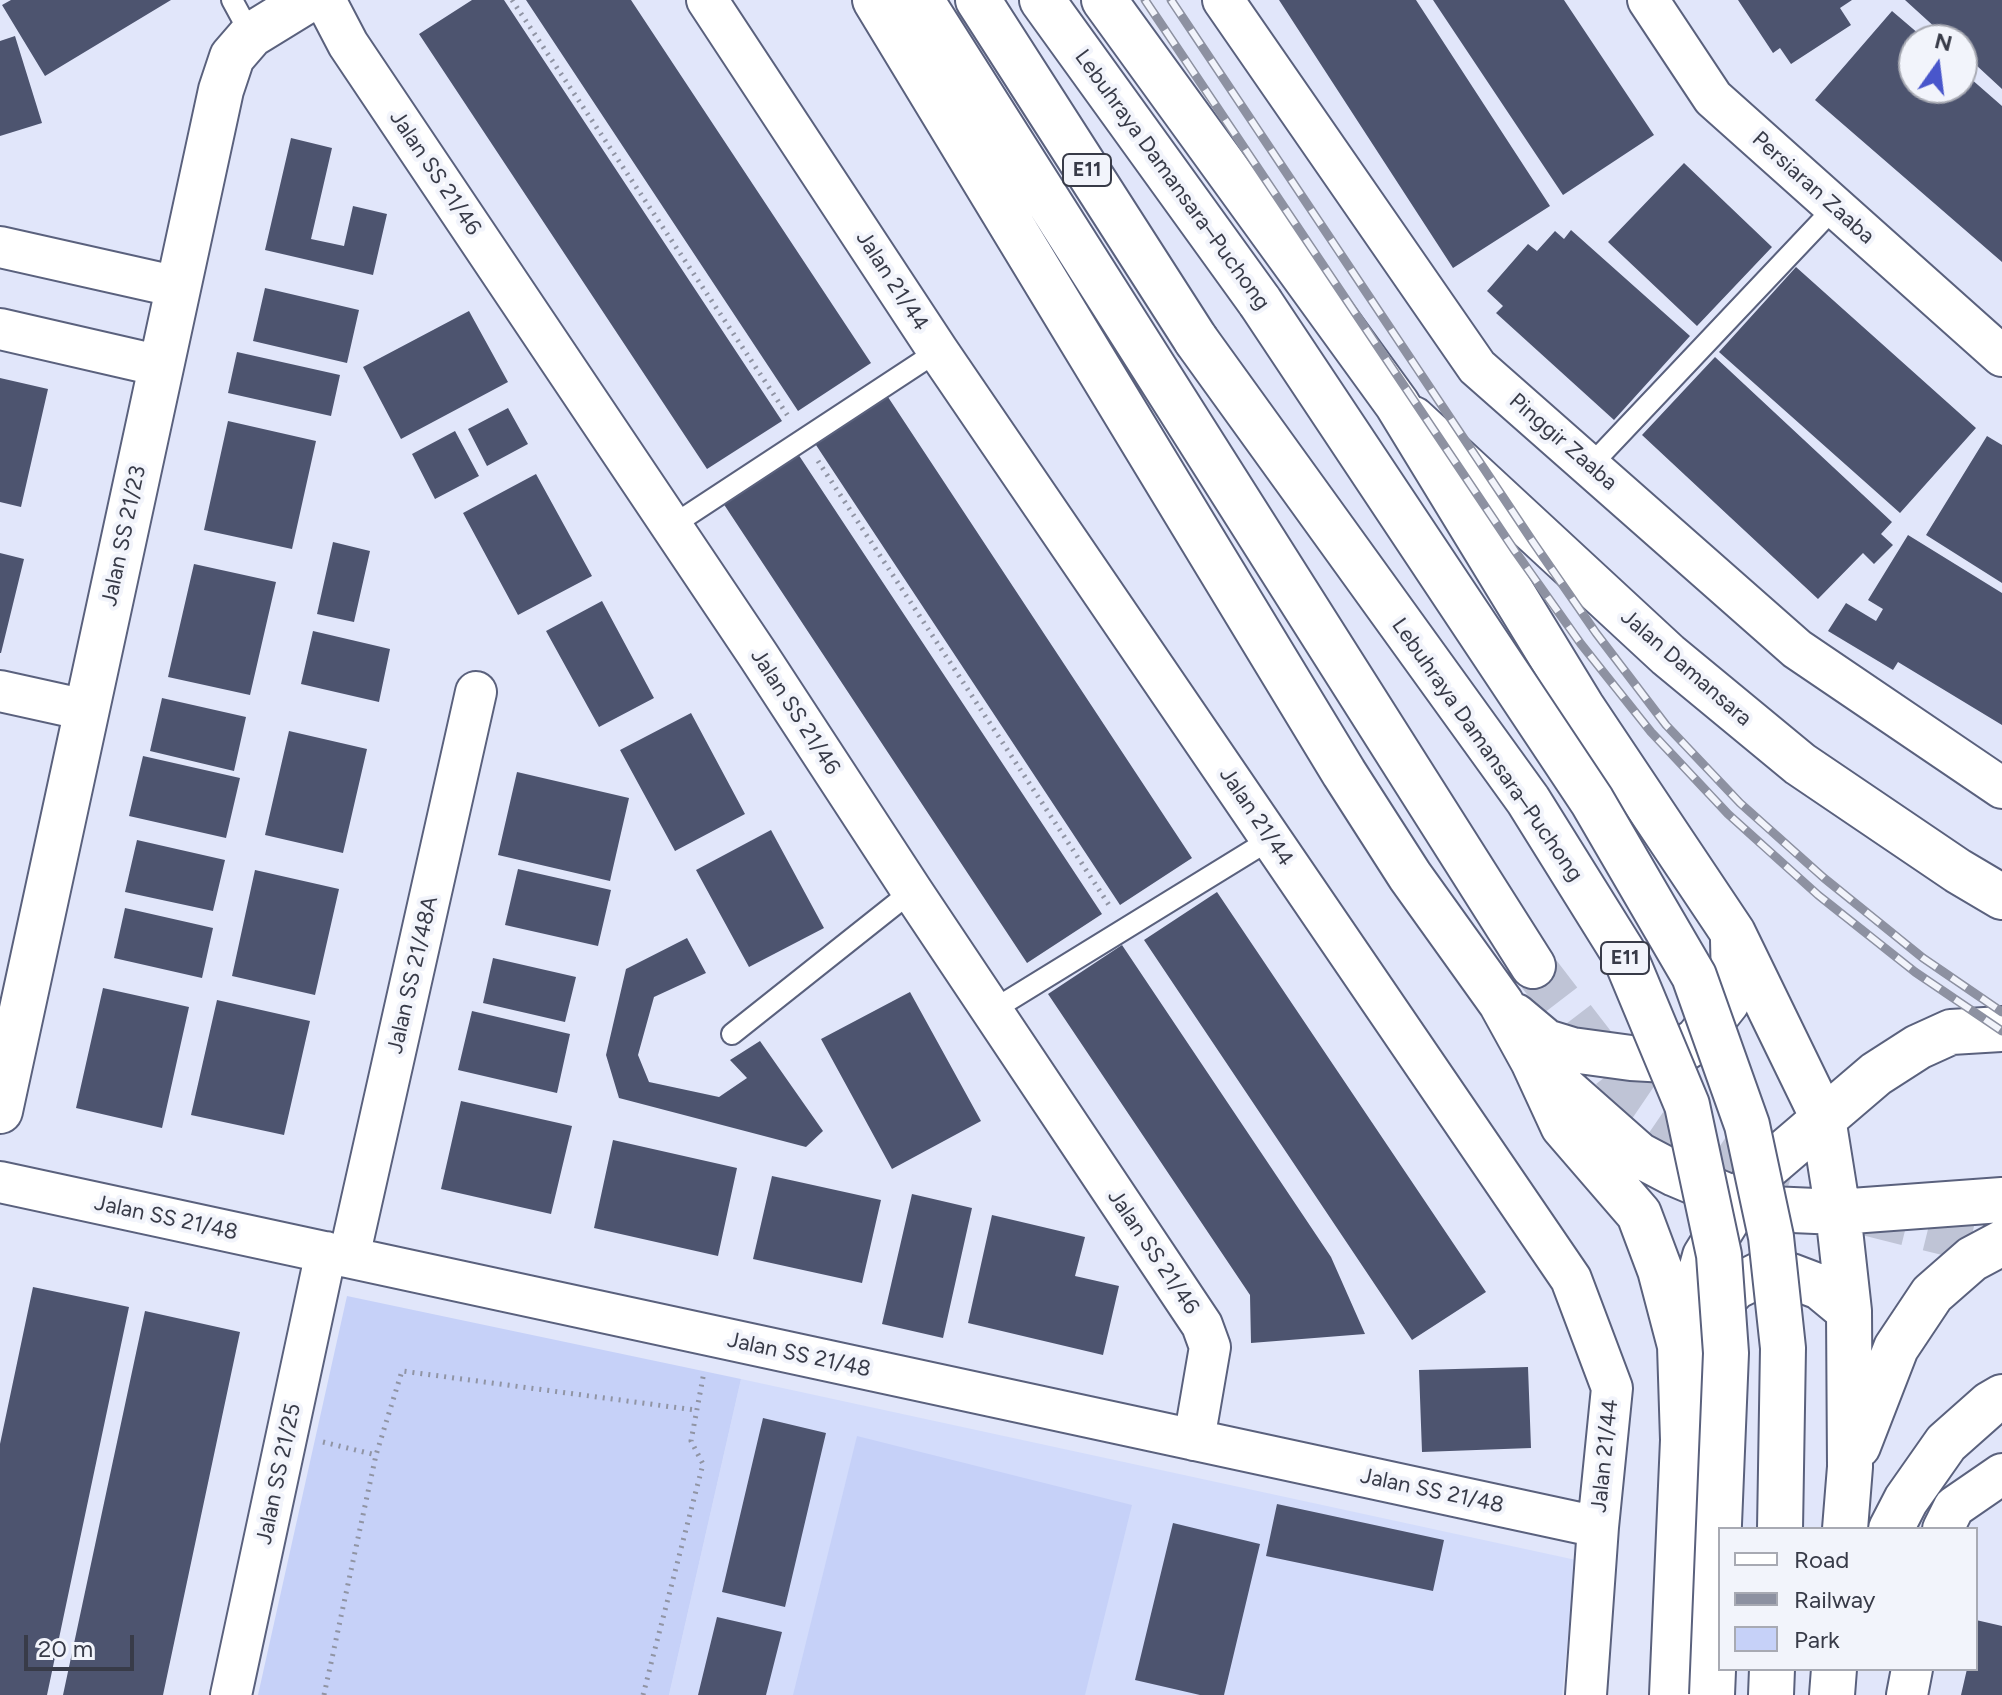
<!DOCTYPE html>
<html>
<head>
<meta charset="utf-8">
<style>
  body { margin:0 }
  #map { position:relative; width:2002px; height:1695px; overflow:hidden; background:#e1e6fa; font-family:Figtree,sans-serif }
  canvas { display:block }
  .legend { position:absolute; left:1718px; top:1527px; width:260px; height:144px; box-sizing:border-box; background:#f2f4fb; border:2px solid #a8aab3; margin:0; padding:10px 14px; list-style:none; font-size:24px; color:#383b48 }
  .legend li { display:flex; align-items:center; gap:16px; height:40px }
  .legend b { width:40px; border:2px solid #a8aab3 }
  .north { position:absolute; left:1898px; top:24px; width:80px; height:80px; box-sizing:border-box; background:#f2f4fb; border:2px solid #a8aab3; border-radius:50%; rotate:14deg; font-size:22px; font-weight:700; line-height:32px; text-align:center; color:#383b48 }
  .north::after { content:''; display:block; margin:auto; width:28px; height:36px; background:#4956cb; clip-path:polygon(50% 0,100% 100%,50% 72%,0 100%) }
  .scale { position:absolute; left:24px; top:1635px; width:110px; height:36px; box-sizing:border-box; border:4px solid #383b48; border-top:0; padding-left:10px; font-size:24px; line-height:28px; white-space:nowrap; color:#383b48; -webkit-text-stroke:6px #f2f4fb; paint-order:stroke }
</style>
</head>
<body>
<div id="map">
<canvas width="2002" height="1695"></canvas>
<ul class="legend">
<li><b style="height:10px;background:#fff"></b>Road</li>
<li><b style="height:10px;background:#8d91a1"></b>Railway</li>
<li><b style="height:22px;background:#c6d1f8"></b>Park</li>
</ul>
<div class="north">N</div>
<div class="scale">20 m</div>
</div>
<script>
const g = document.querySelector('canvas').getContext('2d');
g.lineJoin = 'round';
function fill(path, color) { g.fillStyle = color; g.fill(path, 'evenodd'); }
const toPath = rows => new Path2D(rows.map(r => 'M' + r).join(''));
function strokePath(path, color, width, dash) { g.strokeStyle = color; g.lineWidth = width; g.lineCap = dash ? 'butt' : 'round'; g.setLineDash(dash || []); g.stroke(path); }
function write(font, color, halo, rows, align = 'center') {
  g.font = font + ' Figtree,sans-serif'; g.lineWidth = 8; g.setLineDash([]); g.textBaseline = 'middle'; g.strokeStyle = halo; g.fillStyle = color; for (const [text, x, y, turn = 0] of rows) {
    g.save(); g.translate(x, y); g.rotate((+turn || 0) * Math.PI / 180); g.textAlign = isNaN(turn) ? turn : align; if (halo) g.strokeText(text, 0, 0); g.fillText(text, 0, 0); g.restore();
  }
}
const built = toPath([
  [741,1379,1576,1560,1562,1695,669,1695]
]);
const green = toPath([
  [347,1296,741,1379,669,1695,258,1695],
  [857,1436,1132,1505,1085,1695,793,1695]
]);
const building = toPath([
  [11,0,171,0,45,76,2,5],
  [472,0,504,0,782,421,707,469,419,34],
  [526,0,631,0,871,363,798,411],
  [1279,0,1416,0,1550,206,1453,268],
  [1433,0,1564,0,1654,135,1563,195],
  [1738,0,1852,0,1840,8,1851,25,1791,64,1780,48,1773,53],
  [1905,0,2002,0,2002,89,1962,52,1962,40,1949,40],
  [1892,11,1926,40,1914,40,1914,88,1962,88,1962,71,2002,106,2002,262,1815,100],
  [15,36,42,123,0,136,0,41],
  [291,138,332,148,311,239,344,246,353,206,387,214,373,275,265,250],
  [1684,163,1772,247,1697,326,1608,242],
  [1571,230,1690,336,1614,420,1496,313,1503,306,1487,291,1528,244,1537,251,1555,231,1564,239],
  [1796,267,1976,428,1900,513,1719,352],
  [265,288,359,310,347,363,253,341],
  [469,311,508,382,401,439,363,367],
  [237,352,340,375,331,416,228,393],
  [1715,357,1892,522,1881,534,1893,545,1874,564,1863,553,1818,599,1642,435],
  [0,378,48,389,21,507,0,502],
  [886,394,1192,858,1120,905,814,442],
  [508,408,528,444,487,466,468,429],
  [228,421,316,441,292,549,204,530],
  [455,431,479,476,435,499,412,454],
  [1987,436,2002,445,2002,583,1926,535],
  [798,454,1102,914,1027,963,723,503],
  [536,474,592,576,518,615,463,513],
  [1908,535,2002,593,2002,725,1898,662,1893,670,1828,631,1846,603,1876,621,1883,609,1868,600],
  [333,542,370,551,354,622,317,614],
  [0,553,24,559,1,653,0,653],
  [194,564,276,582,250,695,168,677],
  [602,601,654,698,599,727,546,631],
  [313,631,390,649,379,702,301,684],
  [162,698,246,717,234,771,150,751],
  [691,713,745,814,675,851,620,750],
  [289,731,367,749,343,853,265,835],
  [143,756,240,778,226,838,129,816],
  [517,772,629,798,610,881,498,855],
  [771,830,824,928,749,967,696,870],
  [137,840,225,860,213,911,125,892],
  [518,869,611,890,598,946,505,925],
  [255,870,339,889,315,995,232,976],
  [1217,892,1486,1292,1412,1340,1144,940],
  [125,908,213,928,202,978,114,958],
  [687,938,706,973,654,997,638,1055,649,1082,719,1097,747,1078,730,1060,760,1041,823,1131,806,1147,619,1098,606,1055,626,969],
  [1122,945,1331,1257,1365,1334,1251,1343,1250,1295,1048,994],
  [493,958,576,977,565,1022,483,1003],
  [103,988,189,1007,162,1128,76,1108],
  [910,992,981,1121,892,1169,821,1039],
  [217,1000,310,1021,284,1135,191,1115],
  [472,1011,570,1034,557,1093,458,1070],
  [461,1101,572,1126,551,1214,441,1189],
  [613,1140,737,1168,718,1256,594,1228],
  [772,1176,881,1200,862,1283,753,1259],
  [912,1194,972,1208,943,1338,882,1324],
  [992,1215,1085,1237,1075,1276,1119,1286,1103,1355,968,1323],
  [33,1287,129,1307,47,1695,0,1695,0,1444],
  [145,1311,240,1332,163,1695,63,1695],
  [1528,1367,1531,1448,1422,1452,1419,1370],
  [763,1418,826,1433,785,1607,722,1592],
  [1277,1504,1444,1540,1433,1591,1266,1556],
  [1173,1523,1260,1544,1224,1695,1200,1695,1135,1680],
  [717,1617,782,1632,766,1695,698,1695],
  [1976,1620,2002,1626,2002,1695,1961,1695,1967,1669,1976,1669]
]);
const motorwayTunnel = toPath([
  [1533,966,1633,1096,1758,1181,1787,1190],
  [1864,1213,2002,1247]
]);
const path = toPath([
  [512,0,788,416],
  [818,461,1111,908],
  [323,1442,376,1455],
  [324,1695,376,1455,402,1371,695,1410],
  [643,1695,703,1464,691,1441,704,1372]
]);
const service = toPath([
  [232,0,251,35],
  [1590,466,1835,207],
  [670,527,938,351],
  [993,1010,1271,839],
  [732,1034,912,891]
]);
const minor = toPath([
  [325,0,348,44,758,655,912,891,1202,1325,1210,1347,1194,1440],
  [707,0,938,351,1571,1279,1612,1388,1598,1527,1586,1695],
  [1223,0,1477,367,1797,649,2002,788],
  [1648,0,1713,98,2002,356],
  [0,247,178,287],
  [0,329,161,366],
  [0,691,86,710],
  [0,1182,1598,1527],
  [349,1257,476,692],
  [1943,1529,1954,1507,2002,1474],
  [231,1695,326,1252],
  [1907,1695,1912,1669]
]);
const tertiary = toPath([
  [0,1111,221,90,232,57,251,35,308,0]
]);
const primary = toPath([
  [1413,419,1668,655,1800,764,1958,871,2002,897]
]);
const motorway = toPath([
  [875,0,1344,773,1410,876,1501,1003,1533,1061,1563,1126,1639,1214,1660,1270,1680,1346,1683,1440,1672,1695],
  [921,0,1533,966],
  [978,0,1196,340],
  [1042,0,1260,302],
  [1104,0,1397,404,1582,707,1733,933,1823,1118,1838,1212,1849,1311,1850,1467,1845,1529],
  [1515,1016,1546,1042,1572,1050,1631,1058,1667,1060,1697,1040,1727,1002,1734,983,1733,940],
  [1544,1071,1639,1155,1675,1174,1739,1201,1770,1209,1838,1212,2002,1200],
  [1709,1328,1717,1306,1735,1287,1761,1274,1791,1276,1820,1287,1849,1311],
  [1681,1343,1705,1256,1739,1201,1766,1168,1876,1074,1918,1047,1951,1032,2002,1029],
  [1858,1446,1896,1348,1932,1294,1972,1259,2002,1243],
  [1891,1529,1906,1500,1946,1443,1990,1404,2002,1397],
  [1771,1695,1772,1669],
  [1832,1695,1834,1669]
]);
const rail = toPath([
  [1145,0,1515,551,1581,644,1651,732,1728,814,1818,895,1915,972,2002,1031],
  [1171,0,1533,542,1596,633,1666,725,1740,803,1824,878,1923,958,2002,1012]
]);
const motorwayBridge = toPath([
  [1260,302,1592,801,1694,976,1747,1125,1771,1237,1783,1348,1780,1529],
  [1196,340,1528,800,1624,954,1687,1105,1719,1255,1726,1353,1712,1695]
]);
const shields = [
  [1087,170,48],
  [1625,958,48]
];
const shieldNames = [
  ["E11",1087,170],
  ["E11",1625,958]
];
const streetNames = [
  ["Jalan SS 21/46",435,173,56],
  ["Lebuhraya Damansara–Puchong",1172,180,54],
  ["Persiaran Zaaba",1813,188,42],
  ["Jalan 21/44",892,281,57],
  ["Pinggir Zaaba",1563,442,41],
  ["Jalan SS 21/23",124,536,-78],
  ["Jalan Damansara",1686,668,41],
  ["Jalan SS 21/46",795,712,57],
  ["Lebuhraya Damansara–Puchong",1487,750,55],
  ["Jalan 21/44",1256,817,56],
  ["Jalan SS 21/48A",413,975,-77],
  ["Jalan SS 21/48",166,1218,12],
  ["Jalan SS 21/46",1153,1252,56],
  ["Jalan SS 21/48",799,1355,12],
  ["Jalan 21/44",1605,1456,-84],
  ["Jalan SS 21/25",279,1474,-78],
  ["Jalan SS 21/48",1432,1491,12]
];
fill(built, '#d3dcfb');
fill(green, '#c6d1f8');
fill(building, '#4d546f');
strokePath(motorwayTunnel, '#bfc4d6', 44, [44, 22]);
strokePath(service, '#5a617d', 24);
strokePath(minor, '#5a617d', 44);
strokePath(tertiary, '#5a617d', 48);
strokePath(primary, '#5a617d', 48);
strokePath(motorway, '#5a617d', 48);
strokePath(path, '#9094a4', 5, [2, 6]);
strokePath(service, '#fff', 20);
strokePath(minor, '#fff', 40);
strokePath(tertiary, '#fff', 44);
strokePath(primary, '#fff', 44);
strokePath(motorway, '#fff', 44);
strokePath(rail, '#8d91a1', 9);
strokePath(rail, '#f2f4fb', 6, [18]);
strokePath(motorwayBridge, '#5a617d', 48, []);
strokePath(motorwayBridge, '#fff', 44);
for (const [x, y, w] of shields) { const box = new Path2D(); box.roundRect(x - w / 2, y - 16, w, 32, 6); g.fillStyle = '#f2f4fb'; g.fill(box); strokePath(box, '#383b48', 2); }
write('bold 20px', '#383b48', null, shieldNames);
write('22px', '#383b48', '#f2f4fb', streetNames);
</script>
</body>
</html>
